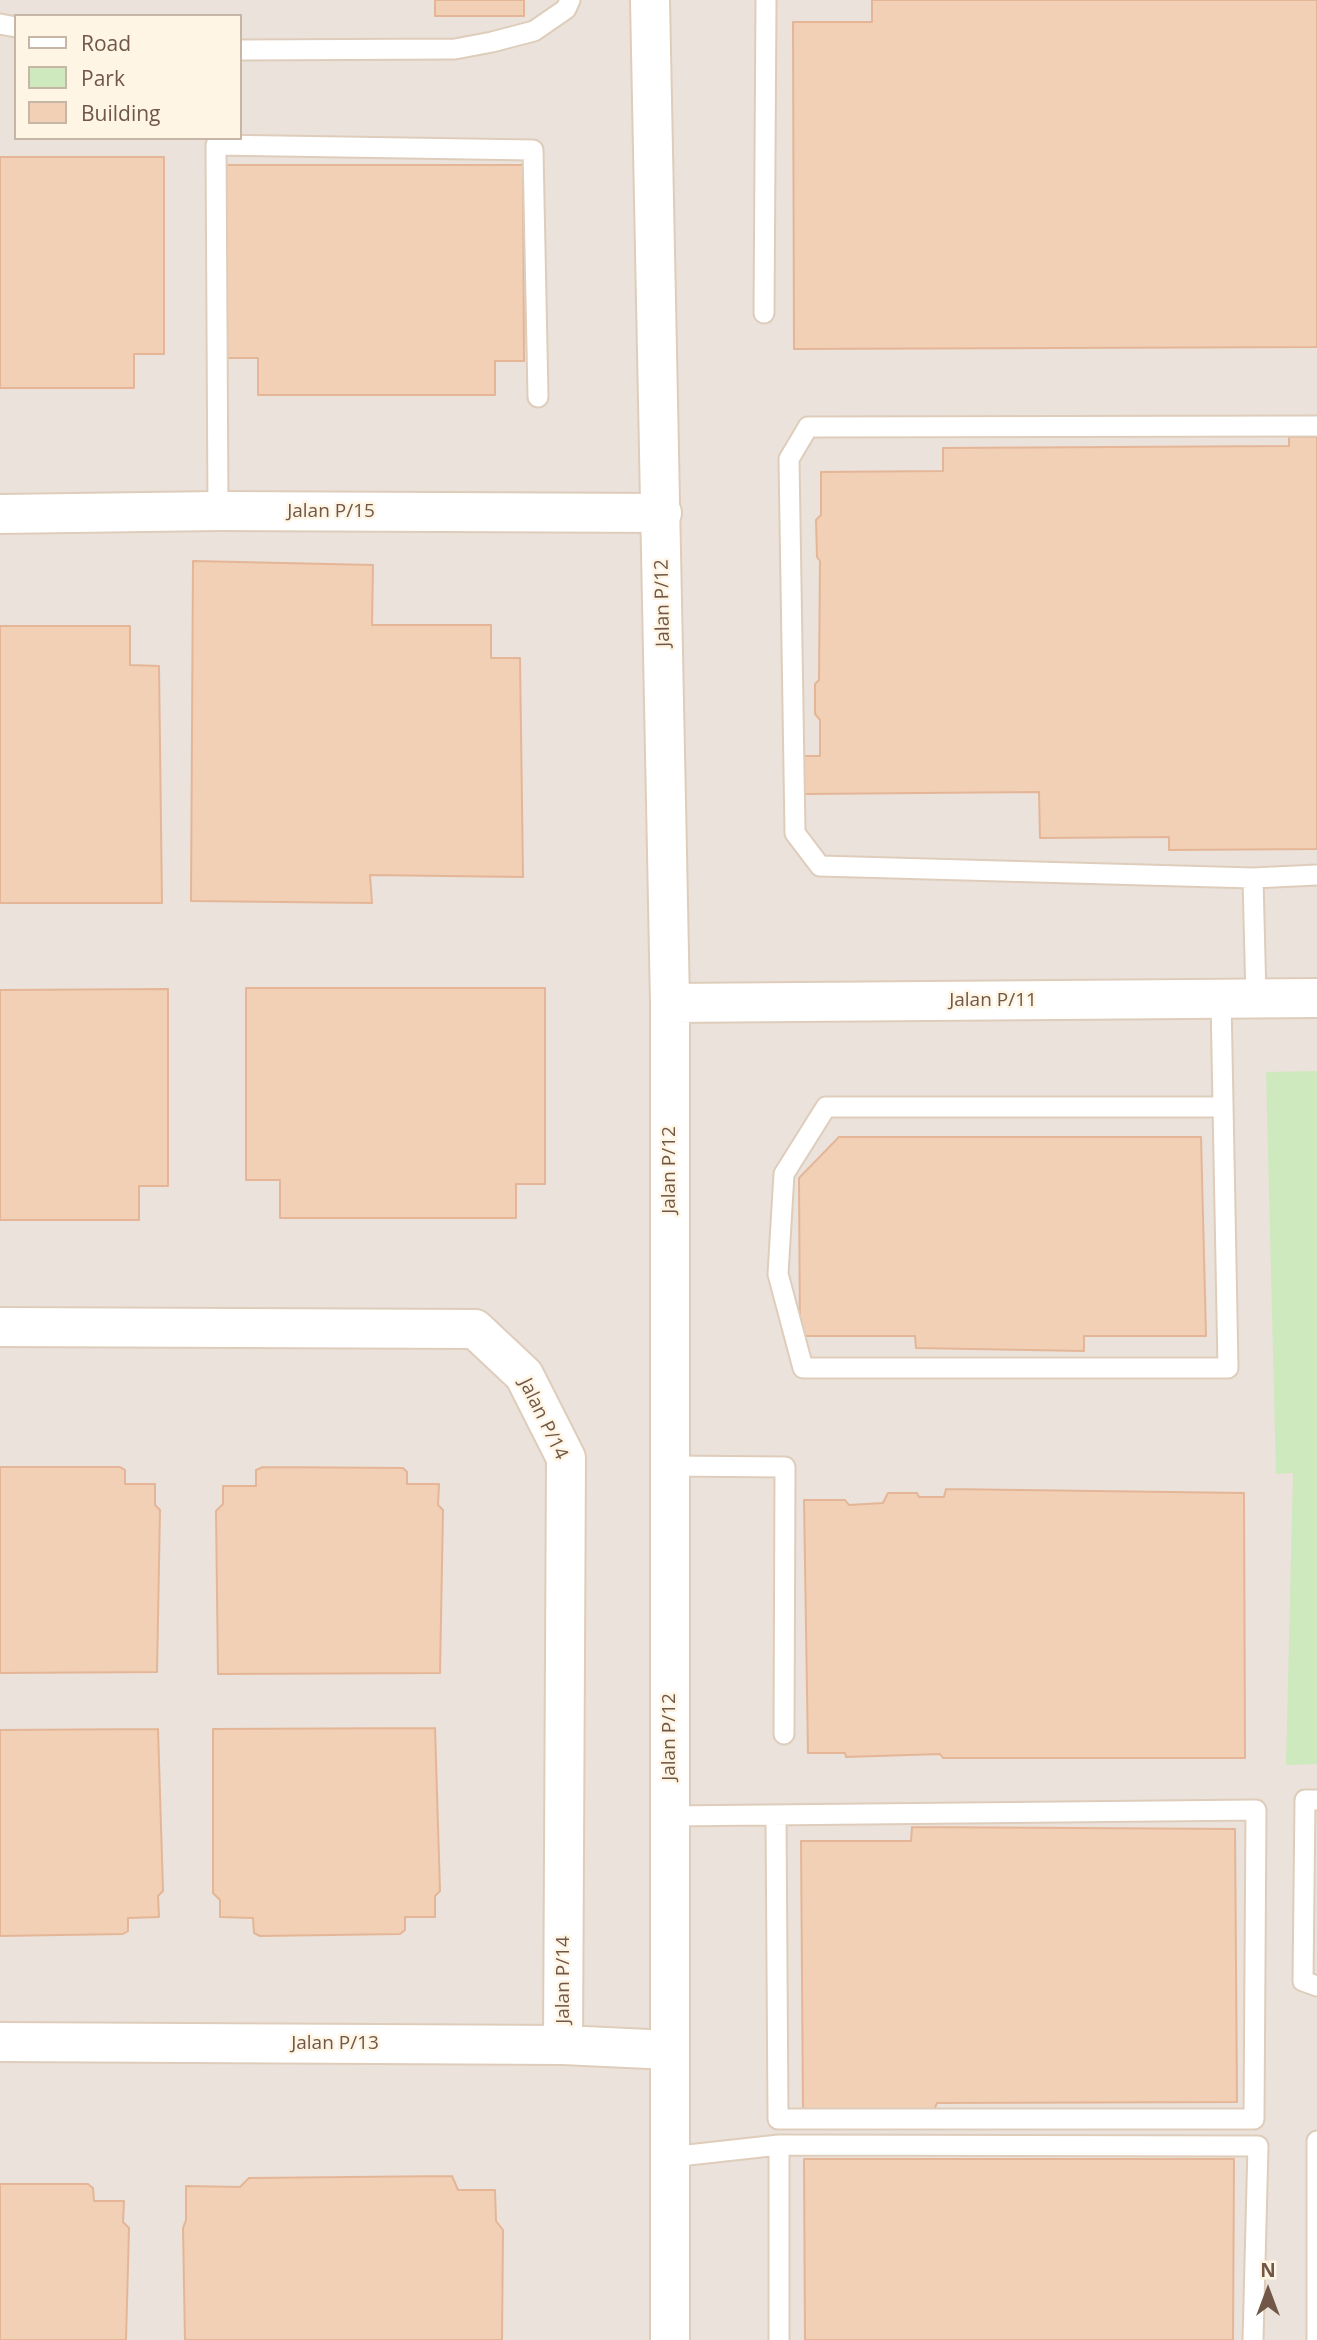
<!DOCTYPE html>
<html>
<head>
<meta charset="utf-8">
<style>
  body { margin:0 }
  #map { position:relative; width:1317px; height:2340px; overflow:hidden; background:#fcf1de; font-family:"Open Sans",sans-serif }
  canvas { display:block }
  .legend { position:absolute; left:14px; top:14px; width:228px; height:126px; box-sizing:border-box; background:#fff5e4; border:2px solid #c6b6a5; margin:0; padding:9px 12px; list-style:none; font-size:21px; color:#715747 }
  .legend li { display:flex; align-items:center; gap:14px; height:35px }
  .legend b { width:35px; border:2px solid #c6b6a5 }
  .north { position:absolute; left:1233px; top:2256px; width:70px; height:70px; -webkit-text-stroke:5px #fff5e4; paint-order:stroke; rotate:0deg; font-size:19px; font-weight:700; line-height:28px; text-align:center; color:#715747 }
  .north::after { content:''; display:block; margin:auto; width:24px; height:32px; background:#715747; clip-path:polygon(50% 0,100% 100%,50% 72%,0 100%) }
</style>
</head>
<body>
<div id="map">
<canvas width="1317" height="2340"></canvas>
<ul class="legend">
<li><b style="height:9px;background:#fff"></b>Road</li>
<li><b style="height:19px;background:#cee9be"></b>Park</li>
<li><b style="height:19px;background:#f1d0b6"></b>Building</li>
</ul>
<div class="north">N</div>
</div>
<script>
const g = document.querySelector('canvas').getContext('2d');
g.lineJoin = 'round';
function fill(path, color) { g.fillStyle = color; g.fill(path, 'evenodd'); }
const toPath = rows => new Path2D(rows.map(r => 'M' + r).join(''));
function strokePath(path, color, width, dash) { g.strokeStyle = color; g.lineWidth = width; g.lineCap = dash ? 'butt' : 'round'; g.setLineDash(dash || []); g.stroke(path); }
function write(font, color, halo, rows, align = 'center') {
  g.font = font + ' "Open Sans",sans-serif'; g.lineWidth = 5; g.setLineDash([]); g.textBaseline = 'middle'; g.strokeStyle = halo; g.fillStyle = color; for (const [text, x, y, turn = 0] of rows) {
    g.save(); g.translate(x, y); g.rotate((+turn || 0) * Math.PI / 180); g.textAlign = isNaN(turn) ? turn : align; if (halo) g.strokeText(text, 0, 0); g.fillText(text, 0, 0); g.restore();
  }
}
const industrial = toPath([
  [0,0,1317,0,1317,2340,0,2340],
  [16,16,240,16,240,138,16,138]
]);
const green = toPath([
  [1317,1071,1317,1764,1286,1765,1293,1473,1276,1474,1266,1072]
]);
const building = toPath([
  [435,0,524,0,524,16,435,16,435,0],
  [872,0,1317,0,1317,347,794,349,793,22,872,22,872,0],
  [0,157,164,157,164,354,134,354,134,388,0,388,0,157],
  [223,165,523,165,524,361,495,361,495,395,258,395,258,358,223,358,223,165],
  [1289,437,1317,437,1317,849,1169,850,1169,837,1040,838,1039,792,804,794,803,756,820,756,820,720,815,714,815,684,819,680,820,561,817,557,816,520,821,515,821,472,943,471,943,448,1289,446,1289,437],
  [193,561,373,565,372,625,491,625,491,658,520,658,523,877,370,875,372,903,191,901,193,561],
  [0,626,130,626,130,665,159,666,162,903,0,903,0,626],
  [246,988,545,988,545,1184,516,1184,516,1218,280,1218,280,1180,246,1180,246,988],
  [168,989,168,1186,139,1186,139,1220,0,1220,0,990,168,989],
  [839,1137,1201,1137,1206,1336,1084,1336,1084,1351,916,1348,915,1336,800,1336,799,1178,839,1137],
  [0,1467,120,1467,125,1470,125,1484,155,1484,155,1505,160,1510,157,1672,0,1673,0,1467],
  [263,1467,403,1468,407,1472,407,1484,439,1484,438,1505,443,1510,440,1673,218,1674,216,1511,223,1504,223,1486,256,1486,256,1470,263,1467],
  [946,1489,1244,1493,1245,1758,943,1758,940,1754,846,1757,845,1753,808,1753,804,1500,845,1500,849,1505,883,1503,888,1493,917,1493,919,1497,944,1497,946,1489],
  [435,1728,440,1891,435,1896,435,1917,405,1917,405,1930,400,1934,260,1936,254,1933,253,1918,220,1917,220,1900,213,1893,213,1729,435,1728],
  [158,1729,163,1891,158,1896,159,1917,128,1918,128,1931,123,1934,0,1936,0,1730,158,1729],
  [912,1827,1235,1829,1237,2102,937,2103,933,2112,803,2110,801,1841,911,1841,912,1827],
  [804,2159,1234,2159,1233,2340,805,2340,804,2159],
  [452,2176,458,2190,495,2190,496,2221,503,2230,502,2340,185,2340,183,2228,186,2220,186,2186,240,2187,249,2178,452,2176],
  [0,2184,88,2184,93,2188,94,2201,124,2201,123,2222,129,2228,126,2340,0,2340,0,2184]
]);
const lane = toPath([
  [0,24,16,27],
  [240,50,455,49,492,42,534,31,566,9,570,0],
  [764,313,766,0],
  [218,511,216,145,533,150,538,397],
  [1253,878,820,866,795,833,789,459,808,427,1317,426],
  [1221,999,1228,1368,803,1368,778,1274,784,1174,826,1107,1223,1107],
  [1256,999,1253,878,1317,875],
  [670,1466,785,1467,784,1734],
  [1317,1800,1305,1800,1303,1981,1317,1986],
  [670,1816,1256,1810,1254,2119,778,2119,776,1815],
  [779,2145,779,2340],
  [670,2157,779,2145,1258,2146,1253,2340],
  [1317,2340,1317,2141]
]);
const street = toPath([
  [650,0,670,1003,670,2340],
  [0,514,218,511,662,513],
  [670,1003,1317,998],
  [0,1327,475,1329,524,1375,566,1458,563,2045],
  [0,2042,563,2045,670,2050]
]);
const streetNames = [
  ["Jalan P/15",331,512],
  ["Jalan P/12",663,603,-91],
  ["Jalan P/11",993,1001],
  ["Jalan P/12",670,1170,-90],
  ["Jalan P/14",543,1419,64],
  ["Jalan P/12",670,1737,-90],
  ["Jalan P/14",564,1980,-90],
  ["Jalan P/13",335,2044]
];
fill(industrial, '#eae2db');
fill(green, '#cee9be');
fill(building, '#f1d0b6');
strokePath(building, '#e4b697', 2);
strokePath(lane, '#dfcdbb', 23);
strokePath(street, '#dfcdbb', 42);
strokePath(lane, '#fff', 19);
strokePath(street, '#fff', 38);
write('19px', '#715747', '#fff5e4', streetNames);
</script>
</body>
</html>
